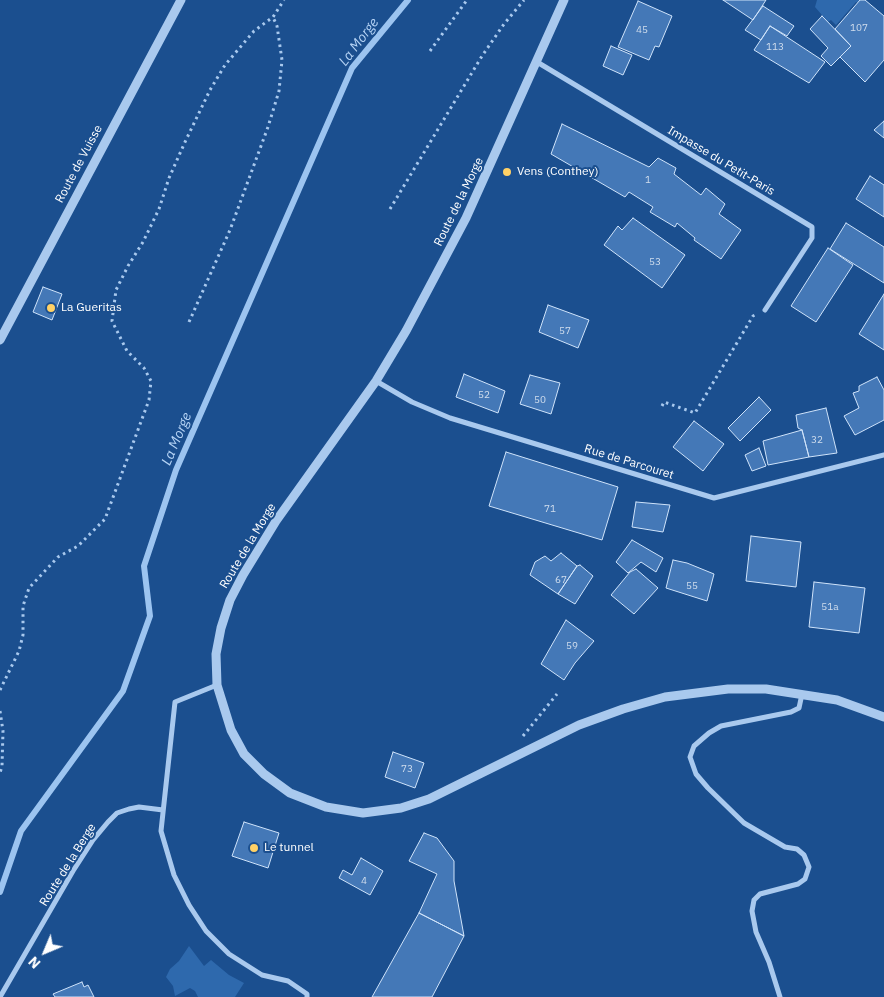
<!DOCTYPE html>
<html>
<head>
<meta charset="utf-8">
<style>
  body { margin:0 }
  #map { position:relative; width:884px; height:997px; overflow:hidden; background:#1b4f8f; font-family:"IBM Plex Sans",sans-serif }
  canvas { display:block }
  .north { position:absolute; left:20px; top:927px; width:50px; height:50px; -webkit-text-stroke:4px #1b4f8f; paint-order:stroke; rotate:225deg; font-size:14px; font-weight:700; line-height:20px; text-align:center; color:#fff }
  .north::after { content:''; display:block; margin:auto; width:18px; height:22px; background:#fff; clip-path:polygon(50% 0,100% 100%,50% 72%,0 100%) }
</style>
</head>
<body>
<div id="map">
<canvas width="884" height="997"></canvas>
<div class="north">N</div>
</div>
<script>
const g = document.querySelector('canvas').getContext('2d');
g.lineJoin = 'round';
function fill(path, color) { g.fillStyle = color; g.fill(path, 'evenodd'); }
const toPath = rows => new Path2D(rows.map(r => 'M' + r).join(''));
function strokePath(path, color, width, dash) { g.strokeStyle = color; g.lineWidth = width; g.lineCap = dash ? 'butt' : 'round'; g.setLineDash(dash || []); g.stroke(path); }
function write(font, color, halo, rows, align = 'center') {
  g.font = font + ' "IBM Plex Sans",sans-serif'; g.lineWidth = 4; g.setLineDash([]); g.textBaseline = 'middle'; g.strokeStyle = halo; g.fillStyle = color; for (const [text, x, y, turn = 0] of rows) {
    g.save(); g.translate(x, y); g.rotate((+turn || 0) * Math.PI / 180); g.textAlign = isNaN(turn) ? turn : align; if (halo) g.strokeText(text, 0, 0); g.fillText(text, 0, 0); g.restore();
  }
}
const green = toPath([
  [817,0,860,0,858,3,856,2,836,25,831,20,828,22,815,7],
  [189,946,204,966,211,960,229,975,244,983,235,997,198,997,195,991,190,988,175,996,173,986,166,977,170,969,179,961]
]);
const stream = toPath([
  [0,892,21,831,123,691,150,616,144,566,176,470,352,68,408,0]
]);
const building = toPath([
  [723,0,766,0,753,20,723,0],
  [860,0,865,0,884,16,884,60,865,82,840,57,851,46,835,29,860,0],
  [638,1,672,16,659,47,655,46,649,60,618,47,638,1],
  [763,6,794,26,787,36,770,26,761,40,745,30,763,6],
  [822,16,851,46,831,66,821,56,828,48,810,29,822,16],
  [770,26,825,62,809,83,754,50,770,26],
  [611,46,632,55,623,75,603,66,611,46],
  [884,121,884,138,874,130,884,121],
  [562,124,649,167,658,158,676,168,674,174,701,195,706,188,725,204,719,214,741,230,721,259,694,240,695,238,677,223,675,227,650,212,653,207,629,192,625,197,551,154,562,124],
  [870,176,884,185,884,217,856,199,870,176],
  [633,218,685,255,662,288,604,245,618,226,622,230,633,218],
  [846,223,884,247,884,283,830,249,846,223],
  [828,248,853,265,816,322,791,306,828,248],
  [43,287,62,294,52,320,33,312,43,287],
  [884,294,884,350,859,334,884,294],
  [548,305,589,320,578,348,539,332,548,305],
  [464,374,505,391,498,413,456,397,464,374],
  [530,375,560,383,551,414,520,404,530,375],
  [877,377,884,390,884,420,855,435,844,416,859,408,853,393,859,391,859,386,877,377],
  [759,397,771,410,740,441,728,428,759,397],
  [826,408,837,453,809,457,802,430,798,428,796,415,826,408],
  [694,421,724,444,703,471,673,447,694,421],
  [802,430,809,457,768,465,763,441,802,430],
  [759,448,766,466,752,471,745,455,759,448],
  [506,452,618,487,602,540,489,506,506,452],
  [636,502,670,505,663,532,632,527,636,502],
  [751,536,801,542,796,587,746,581,751,536],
  [632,540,663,558,656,572,641,562,628,573,616,562,632,540],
  [561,553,577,566,558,594,530,575,535,562,545,556,551,561,561,553],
  [673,560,687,563,714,574,707,601,666,588,673,560],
  [580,565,593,576,575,604,558,594,577,566,580,565],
  [636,569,658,588,634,614,611,595,630,572,636,569],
  [814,582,865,588,859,633,809,627,814,582],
  [566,620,594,641,575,663,564,680,541,664,566,620],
  [393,752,424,763,415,788,385,777,393,752],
  [244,822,279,833,268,868,232,856,244,822],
  [424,833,437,838,454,861,454,881,464,936,419,913,437,874,409,861,424,833],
  [361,858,383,871,370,895,339,878,343,870,352,875,361,858],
  [419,913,464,936,432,997,372,997,419,913],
  [82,982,84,987,88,985,94,997,55,997,53,994,82,982]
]);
const path = toPath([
  [430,51,467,0],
  [390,209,482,56,504,24,524,0],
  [189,322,230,230,268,127,279,91,282,60,277,26,273,17],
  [662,406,664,402,695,413,753,316,755,315],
  [0,690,19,651,23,635,23,606,29,588,58,557,78,546,105,519,149,400,151,381,144,368,127,351,112,321,116,290,128,266,143,242,159,209,169,178,185,142,210,90,225,65,254,31,273,17,284,0],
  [0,711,3,731,2,766,0,773],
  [523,736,557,694]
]);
const minor = toPath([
  [537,62,812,227,812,238,765,310],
  [376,381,412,402,450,418,714,498,884,455],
  [217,685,175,702,161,831,174,875,189,905,206,931,229,954,262,975,288,981,307,994,307,997],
  [0,997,73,871,93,840,108,822,117,813,129,809,139,807,163,810],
  [780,997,769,962,756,932,752,911,754,900,760,894,798,884,805,879,809,867,804,855,797,849,785,847,744,823,708,788,696,774,690,757,694,746,709,733,721,726,791,712,799,708,802,694]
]);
const tertiary = toPath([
  [564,0,466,218,406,331,376,381,276,521,243,575,230,600,221,628,216,654,217,685,231,730,244,754,264,774,290,793,326,807,363,813,401,808,429,799,579,725,623,709,665,697,728,689,766,689,837,700,884,717],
  [0,340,181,0]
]);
const markers = [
  [507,172,5,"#ffd166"],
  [51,308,5,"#ffd166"],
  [254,848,5,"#ffd166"]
];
const numberNames = [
  ["107",859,28],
  ["45",642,30],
  ["113",775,47],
  ["1",648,180],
  ["53",655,262],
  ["57",565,331],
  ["52",484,395],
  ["50",540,400],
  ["32",817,440],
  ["71",550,509],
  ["67",561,580],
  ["55",692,586],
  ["51a",830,607],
  ["59",572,646],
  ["73",407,769],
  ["4",364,881]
];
const streetNames = [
  ["Impasse du Petit-Paris",721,161,31],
  ["Route de Vuisse",79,164,-62],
  ["Route de la Morge",459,202,-64],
  ["Rue de Parcouret",629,462,17],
  ["Route de la Morge",248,546,-59],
  ["Route de la Berge",68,865,-58]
];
const poiNames = [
  ["Vens (Conthey)",517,172],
  ["La Gueritas",61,308],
  ["Le tunnel",264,848]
];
const waterNames = [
  ["La Morge",359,42,-53],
  ["La Morge",177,439,-67]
];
fill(green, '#2e69ad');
strokePath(stream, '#9cc4f0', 6);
fill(building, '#4478b7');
strokePath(building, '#cfe3fa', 1);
strokePath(path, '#a9c9ee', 3, [2.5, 4]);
strokePath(minor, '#a9c9ee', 5);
strokePath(tertiary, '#a9c9ee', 9);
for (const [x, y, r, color] of markers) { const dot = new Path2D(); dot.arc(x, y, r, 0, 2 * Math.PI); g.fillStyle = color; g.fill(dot); strokePath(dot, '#1b4f8f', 2); }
write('10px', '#d0dded', null, numberNames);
write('12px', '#fff', '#1b4f8f', streetNames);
write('12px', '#fff', '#1b4f8f', poiNames, 'left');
write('italic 14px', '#b5d3f5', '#1b4f8f', waterNames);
</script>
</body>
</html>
